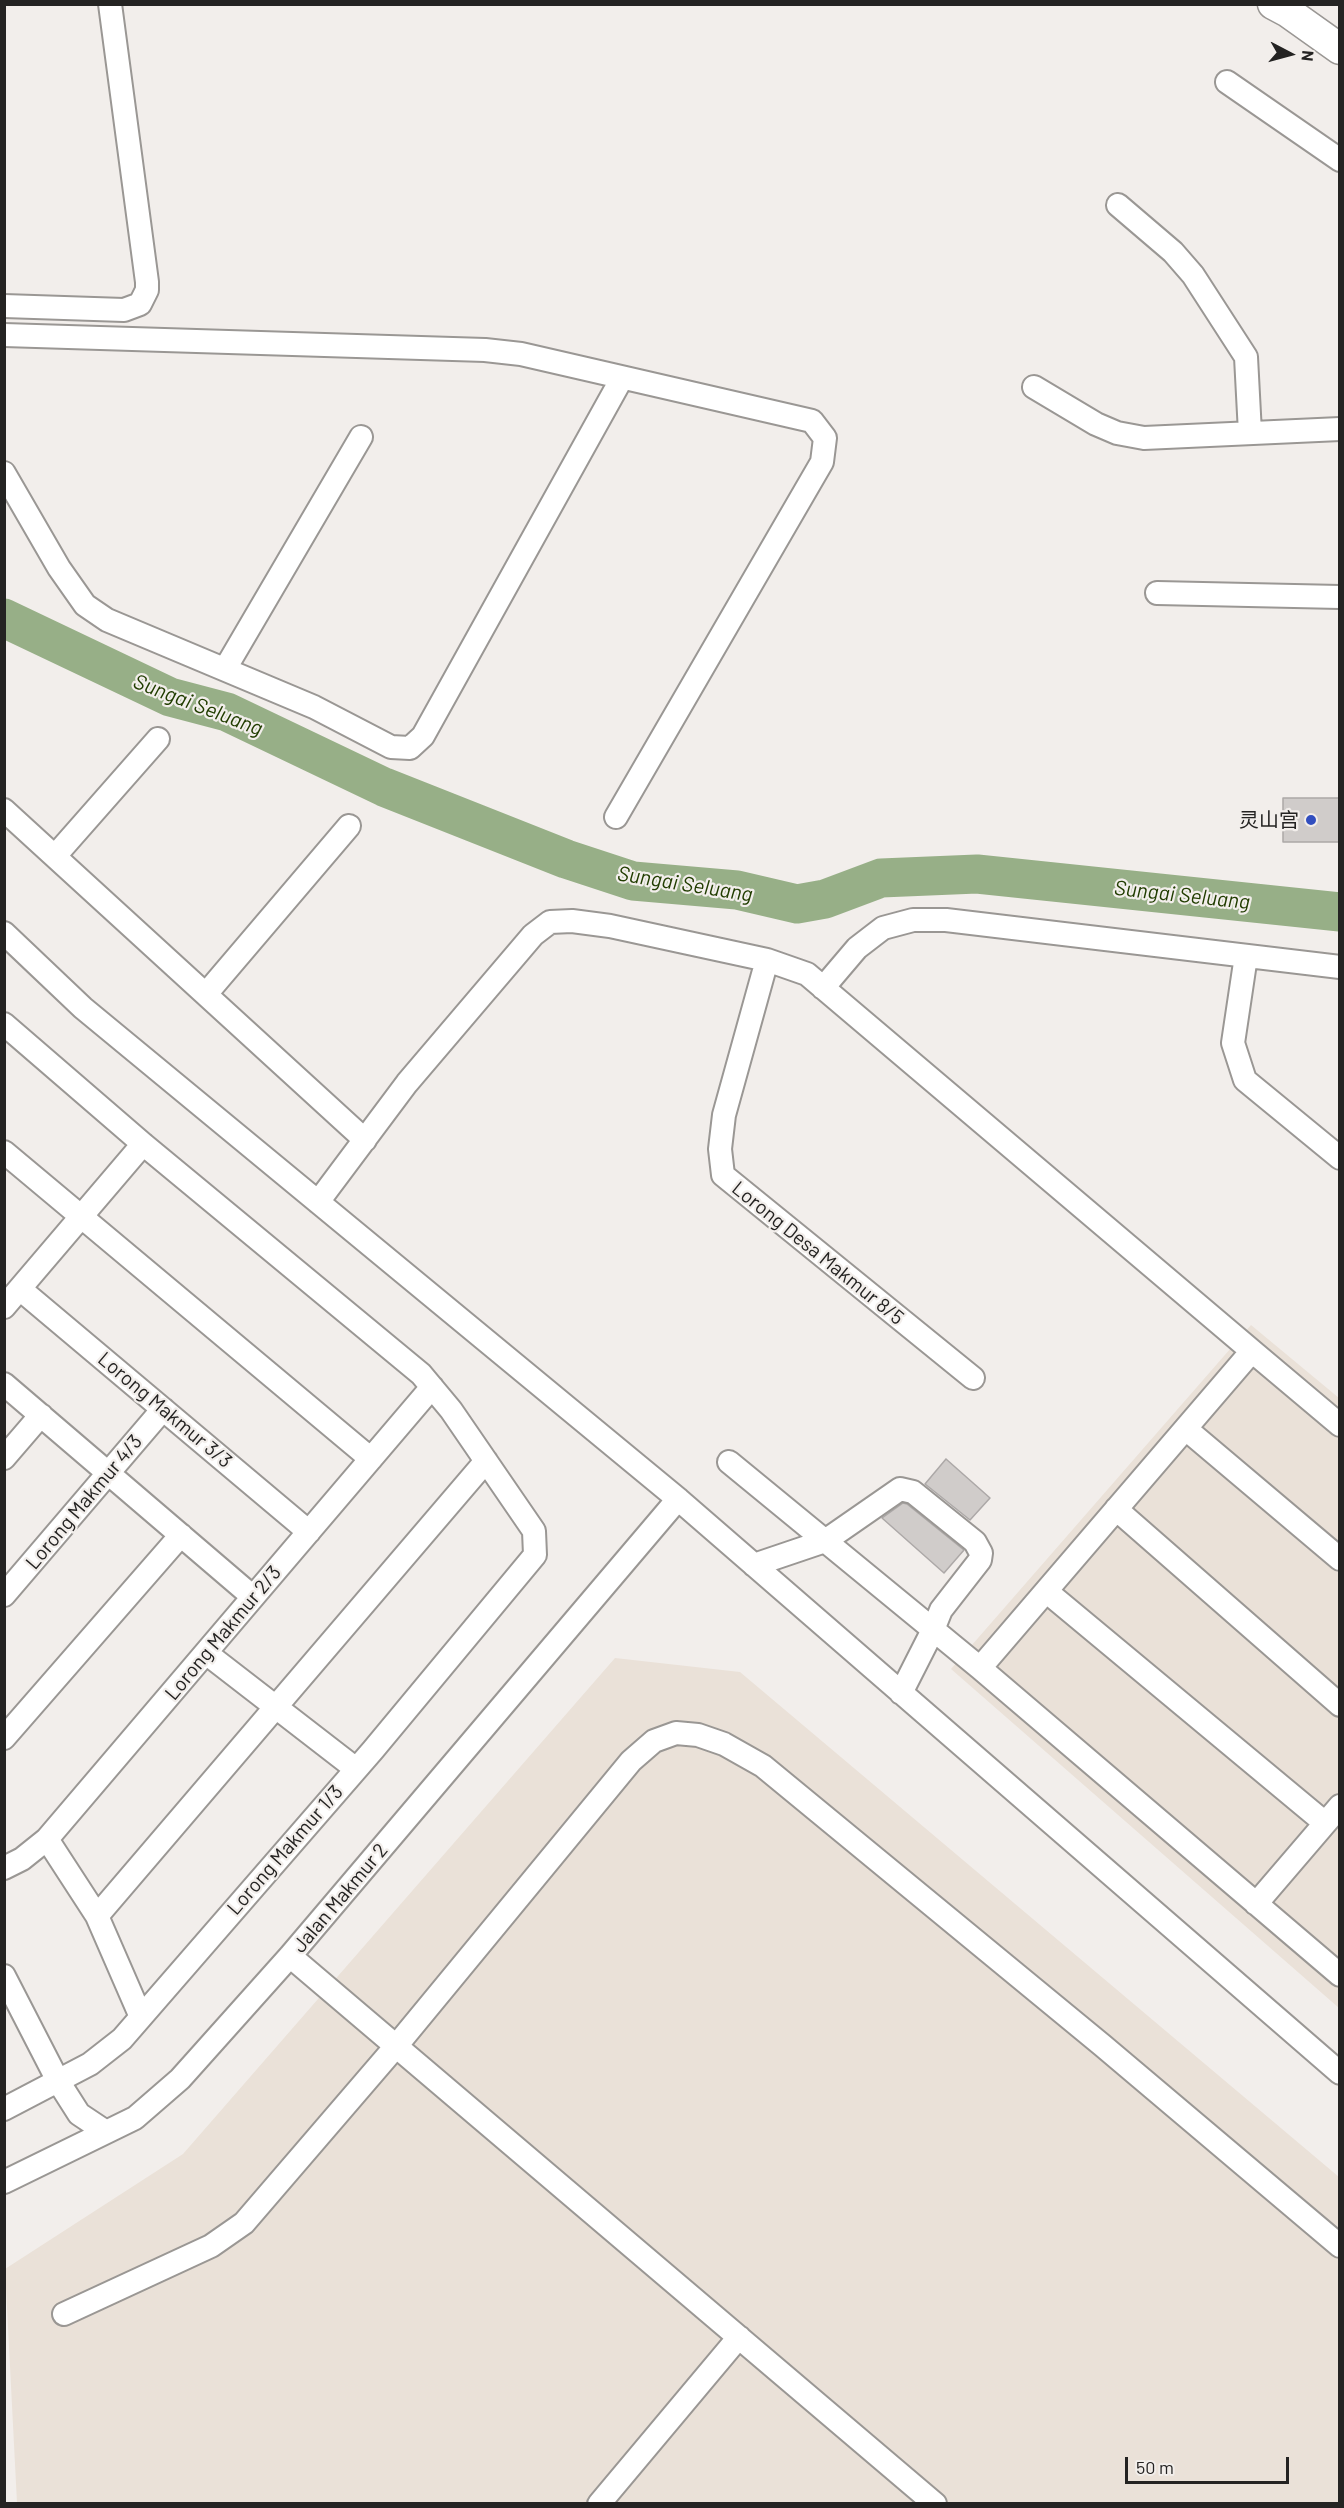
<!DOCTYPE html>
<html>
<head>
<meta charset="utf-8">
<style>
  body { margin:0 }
  #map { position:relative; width:1344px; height:2508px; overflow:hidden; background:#f2eeeb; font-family:Barlow,sans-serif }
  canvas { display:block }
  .frame { position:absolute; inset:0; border:6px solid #242322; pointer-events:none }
  .north { position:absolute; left:1260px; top:24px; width:60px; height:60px; -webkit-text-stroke:4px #f2eeeb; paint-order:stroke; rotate:96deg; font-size:16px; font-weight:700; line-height:24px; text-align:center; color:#242322 }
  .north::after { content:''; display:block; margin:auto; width:21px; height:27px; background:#242322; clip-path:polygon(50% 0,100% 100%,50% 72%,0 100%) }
  .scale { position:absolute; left:1125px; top:2457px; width:164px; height:27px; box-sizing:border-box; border:3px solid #242322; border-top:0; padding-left:8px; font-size:18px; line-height:21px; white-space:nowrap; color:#242322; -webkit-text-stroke:4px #f2eeeb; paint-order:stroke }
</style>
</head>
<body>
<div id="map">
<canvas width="1344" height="2508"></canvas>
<div class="frame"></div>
<div class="north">N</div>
<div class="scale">50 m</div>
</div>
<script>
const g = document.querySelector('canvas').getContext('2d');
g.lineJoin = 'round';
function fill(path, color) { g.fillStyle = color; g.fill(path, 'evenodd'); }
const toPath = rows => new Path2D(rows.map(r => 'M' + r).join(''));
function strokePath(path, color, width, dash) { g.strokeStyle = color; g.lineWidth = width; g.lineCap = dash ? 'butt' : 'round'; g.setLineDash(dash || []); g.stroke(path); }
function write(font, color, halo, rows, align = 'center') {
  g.font = font + ' Barlow,"Noto Sans SC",sans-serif'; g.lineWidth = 4.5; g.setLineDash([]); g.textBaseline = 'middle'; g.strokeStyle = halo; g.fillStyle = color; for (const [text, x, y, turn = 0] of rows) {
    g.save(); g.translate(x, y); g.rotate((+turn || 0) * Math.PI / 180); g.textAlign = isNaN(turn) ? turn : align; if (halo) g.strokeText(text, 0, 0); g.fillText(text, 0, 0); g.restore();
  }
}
const built = toPath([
  [1251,1325,1339,1398,1339,2008,951,1669],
  [615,1658,740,1672,1339,2177,1339,2503,17,2503,5,2269,183,2154]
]);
const river = toPath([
  [4,618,170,697,227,712,384,787,566,859,633,881,737,890,797,904,825,899,881,878,977,874,1340,912]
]);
const building = toPath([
  [1283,798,1340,798,1340,842,1283,842,1283,798],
  [946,1459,990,1498,970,1520,925,1484,946,1459],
  [903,1503,907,1504,964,1550,944,1573,882,1518,903,1503]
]);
const minor = toPath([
  [1227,82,1340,160],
  [1118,205,1173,252,1193,275,1246,357,1250,433],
  [4,306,124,310,140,304,147,290,147,282,110,4],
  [4,335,485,350,521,354,812,421,825,438,822,462,616,817],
  [1034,387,1096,424,1117,433,1144,438,1340,429],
  [4,473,59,568,85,605,107,620,314,707,391,747,410,748,423,736,622,378],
  [1157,593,1340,597],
  [225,669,361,437],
  [4,810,365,1140],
  [55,856,158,739],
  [4,933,83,1008,678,1499,1340,2073],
  [1246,956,1233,1043,1245,1080,1340,1158],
  [767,960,724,1115,720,1149,723,1175,973,1378],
  [823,988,857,948,883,928,913,920,946,920,1340,967],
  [206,994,349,826],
  [4,1024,143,1144,421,1374,451,1410,534,1531,535,1555,373,1750,122,2039,90,2064,4,2109],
  [4,1152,371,1459],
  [318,1202,407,1083,533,935,550,922,572,921,610,926,767,960,807,974,1252,1351],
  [20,1289,309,1532],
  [4,1307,143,1144],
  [4,1384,253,1597],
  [1186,1429,1340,1559],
  [4,1458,41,1415],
  [729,1462,980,1668,1340,1975],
  [1116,1509,1340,1705],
  [754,1565,825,1541,900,1489,913,1492,975,1542,981,1553,980,1560,941,1610,933,1630,901,1693],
  [1046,1591,1325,1823],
  [4,1595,163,1409],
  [206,1653,356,1769],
  [980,1668,1252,1351,1340,1425],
  [4,1738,181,1535],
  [47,1839,97,1916,141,2017],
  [4,1868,22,1859,47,1839,432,1387],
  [1256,1904,1340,1806],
  [97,1916,486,1461],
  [290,1956,935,2504],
  [4,1976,58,2081,79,2114,106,2132],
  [4,2182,135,2118,180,2079,290,1956,678,1499],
  [64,2314,211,2246,244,2223,397,2045,631,1761,654,1741,676,1733,698,1735,724,1744,763,1766,1102,2045,1340,2246],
  [599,2504,739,2337]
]);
const major = toPath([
  [1273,4,1288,12,1340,49]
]);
const markers = [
  [1311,820,6,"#314ebf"]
];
const poiNames = [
  ["灵山宫",1299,820]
];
const streetNames = [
  ["Lorong Desa Makmur 8/5",818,1253,39],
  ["Lorong Makmur 3/3",165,1410,40],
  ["Lorong Makmur 4/3",84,1502,-50],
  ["Lorong Makmur 2/3",223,1633,-50],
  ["Lorong Makmur 1/3",285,1850,-49],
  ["Jalan Makmur 2",340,1898,-50]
];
const waterNames = [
  ["Sungai Seluang",198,705,21],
  ["Sungai Seluang",685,884,9],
  ["Sungai Seluang",1182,895,6]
];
fill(built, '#eae1d8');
strokePath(river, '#97af87', 39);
fill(building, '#d0ccca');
strokePath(building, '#aca8a7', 1.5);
strokePath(minor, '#9a9794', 26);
strokePath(major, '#9a9794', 33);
strokePath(minor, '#fff', 22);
strokePath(major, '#fff', 30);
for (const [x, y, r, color] of markers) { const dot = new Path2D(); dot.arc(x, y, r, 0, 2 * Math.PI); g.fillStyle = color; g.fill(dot); strokePath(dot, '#f2eeeb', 2); }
write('20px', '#242322', '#f2eeeb', poiNames, 'right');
write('20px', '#242322', '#f2eeeb', streetNames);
write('italic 21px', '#213d00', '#f2eeeb', waterNames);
</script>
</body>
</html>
